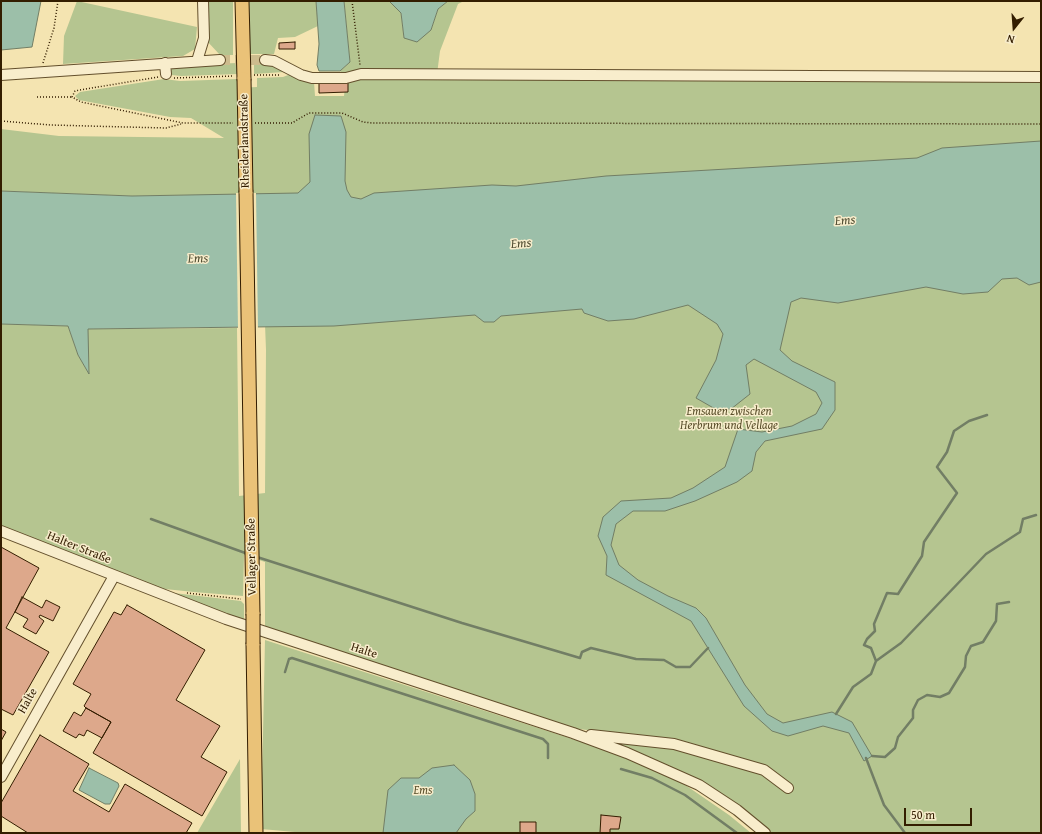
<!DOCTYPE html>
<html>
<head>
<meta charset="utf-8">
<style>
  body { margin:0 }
  #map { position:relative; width:1042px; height:834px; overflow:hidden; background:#f4e4b1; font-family:"Gentium Book Plus",serif }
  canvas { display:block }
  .frame { position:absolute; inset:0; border:2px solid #331d00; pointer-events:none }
  .north { position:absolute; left:994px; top:8px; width:40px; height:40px; -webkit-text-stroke:3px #f8edcc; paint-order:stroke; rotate:197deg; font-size:11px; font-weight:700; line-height:16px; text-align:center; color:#331d00 }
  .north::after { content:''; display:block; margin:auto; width:14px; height:18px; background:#331d00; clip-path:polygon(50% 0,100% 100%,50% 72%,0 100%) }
  .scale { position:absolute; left:904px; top:808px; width:68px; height:18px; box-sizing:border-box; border:2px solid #331d00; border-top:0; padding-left:5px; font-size:12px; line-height:14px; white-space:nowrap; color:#331d00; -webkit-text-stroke:3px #f8edcc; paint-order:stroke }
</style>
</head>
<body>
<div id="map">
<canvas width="1042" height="834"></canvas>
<div class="frame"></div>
<div class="north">N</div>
<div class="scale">50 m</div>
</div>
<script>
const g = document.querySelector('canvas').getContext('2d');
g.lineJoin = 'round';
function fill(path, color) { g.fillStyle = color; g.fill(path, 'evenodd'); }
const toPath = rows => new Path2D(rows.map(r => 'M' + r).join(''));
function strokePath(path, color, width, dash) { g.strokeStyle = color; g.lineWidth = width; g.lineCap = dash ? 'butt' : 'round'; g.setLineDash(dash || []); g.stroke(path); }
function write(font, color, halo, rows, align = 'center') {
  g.font = font + ' "Gentium Book Plus",serif'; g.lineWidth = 3; g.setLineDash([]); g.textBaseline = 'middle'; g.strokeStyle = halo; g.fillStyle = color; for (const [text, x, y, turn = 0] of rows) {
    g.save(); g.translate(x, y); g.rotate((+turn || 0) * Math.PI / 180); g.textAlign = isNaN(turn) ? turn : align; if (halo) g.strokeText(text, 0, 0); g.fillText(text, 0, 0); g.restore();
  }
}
const green = toPath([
  [77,1,197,27,195,49,183,56,63,64,64,36],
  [207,1,233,1,233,55,220,55,207,41],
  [249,1,316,1,318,26,295,37,278,38,274,54,250,54],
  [344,1,389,1,401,13,404,38,431,30,438,9,448,1,464,1,458,4,440,51,437,74,1041,77,1041,833,768,833,743,812,582,734,644,736,559,727,265,630,265,562,244,555,243,596,194,592,155,588,1,529,1,324,68,326,78,355,89,373,87,329,237,328,239,496,265,493,266,350,260,195,132,196,1,191,1,129,59,136,224,138,191,118,170,117,79,100,75,96,80,92,164,79,180,81,237,79,237,88,257,87,257,78,283,77,291,74,314,82,315,96,344,96,346,78,340,71,350,62],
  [274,62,284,72,254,74,254,63],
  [238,63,238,74,181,76,172,75,170,72,172,66,177,65],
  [157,591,241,601,244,604,244,623],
  [265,640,619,754,678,780,729,815,751,833,306,833,261,829],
  [240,759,241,833,197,833]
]);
const water = toPath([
  [1,1,41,1,32,47,1,50,1,1],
  [316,1,344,1,350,62,340,71,319,71,317,65,319,44,316,1],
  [389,1,448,1,438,9,431,30,417,42,404,38,401,13,389,1],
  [315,115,341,116,346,132,345,181,347,190,351,197,361,199,374,193,492,185,516,186,606,176,917,158,942,148,1041,141,1041,282,1029,285,1017,278,1002,279,988,292,963,294,926,287,838,303,801,298,791,302,780,350,792,361,835,382,835,410,822,429,765,441,756,452,752,471,737,482,695,501,665,511,633,511,616,524,611,545,619,565,638,580,668,596,696,608,706,618,745,685,767,714,783,723,832,712,852,722,872,756,864,761,849,733,823,726,788,736,772,731,744,706,691,621,606,575,607,556,598,536,603,517,621,501,671,498,693,488,725,467,738,429,762,432,792,426,816,414,822,403,816,392,754,359,746,365,750,394,731,409,717,410,696,398,716,360,723,334,717,324,688,305,634,319,608,321,584,313,582,309,501,316,494,322,484,322,475,315,334,326,88,329,89,374,78,355,68,326,1,324,1,191,132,196,298,193,310,182,309,134,315,115],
  [454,765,470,780,475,794,475,811,466,819,456,833,383,833,388,790,401,778,419,778,432,768,454,765],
  [89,768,118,783,119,786,110,804,105,804,79,790,89,768]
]);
const pier = toPath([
  [236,193,256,193,258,330,238,330]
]);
const stream = toPath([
  [151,519,248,554],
  [257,557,462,623,580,658,582,652,591,648,636,659,664,660,676,667,690,667,708,648],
  [876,661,871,648,864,645,867,639,875,631,874,624,887,593,898,594,922,556,924,542,957,493,937,467,947,452,954,431,969,421,987,415],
  [285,672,289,659,292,658,543,739,548,744,548,758],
  [836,714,853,687,871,674,876,661,901,643,986,554,1020,532,1023,519,1036,515],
  [872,756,885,757,895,748,898,737,913,718,913,710,918,700,927,695,940,697,949,693,965,667,966,656,971,646,983,642,996,621,997,604,1009,602],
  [866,758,884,805,905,833],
  [621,769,652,778,685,795,737,833]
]);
const building = toPath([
  [295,42,295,49,279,49,279,43,295,42],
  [319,79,348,79,348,92,319,93,319,79],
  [1,547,39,568,6,628,49,652,13,715,1,709,1,547],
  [22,597,42,608,46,600,60,607,53,621,40,615,39,617,44,621,36,634,23,627,28,619,15,612,22,597],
  [127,605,205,650,176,700,220,726,201,757,227,772,202,816,93,753,111,722,86,708,84,706,91,694,73,684,114,612,121,615,127,605],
  [86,708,111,722,102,738,87,730,84,736,79,734,76,738,63,731,74,712,81,716,86,708],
  [1,729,6,732,1,741,1,729],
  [40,735,89,764,73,791,109,812,125,784,192,823,186,833,28,833,1,816,1,803,40,735],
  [601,815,621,817,619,829,610,829,610,833,600,833,601,815],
  [520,822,536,822,536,833,520,833,520,822]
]);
const minorTunnel = toPath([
  [220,60,265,60]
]);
const path = toPath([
  [352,1,360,65],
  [43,63,54,28,58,1],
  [254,75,280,75],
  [158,77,80,90,75,91,72,97,81,102,183,123,233,123],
  [174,78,234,76],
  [37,97,72,97],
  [1,121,51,125,126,127,166,128,181,124],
  [255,123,292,123,309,113,342,113,363,122,372,123,1041,124],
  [187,593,241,599]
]);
const minor = toPath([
  [265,60,274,61,301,75,312,78,346,78,361,74,1041,77],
  [197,61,204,38,203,1],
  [165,63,166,74],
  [1,75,220,60],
  [1,531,226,619,573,733,627,753,699,785,737,810,765,833],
  [591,735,674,744,764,770,788,788],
  [1,777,114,576]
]);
const major = toPath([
  [242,1,244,79],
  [246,192,253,614],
  [253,644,256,833]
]);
const majorBridge = toPath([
  [244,79,246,192],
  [253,614,253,644]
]);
const streetNames = [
  ["Rheiderlandstraße",245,141,-91],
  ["Halter Straße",79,548,22],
  ["Vellager Straße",252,557,-91],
  ["Halte",364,651,18],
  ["Halte",28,701,-61]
];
const parkNames = [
  ["Emsauen zwischen",729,412],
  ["Herbrum und Vellage",729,426],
  ["Ems",423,791]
];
const waterNames = [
  ["Ems",845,221,-4],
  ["Ems",521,244,-4],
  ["Ems",198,259,-1]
];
fill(green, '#b5c590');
fill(water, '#9cbfa9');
strokePath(water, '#727e65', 1);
fill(pier, '#f4e4b1');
strokePath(stream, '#727e65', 2.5);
fill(building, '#dda88b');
strokePath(building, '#331d00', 1);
strokePath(minorTunnel, '#cdbc8e', 10, [10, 5]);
strokePath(minor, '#634f2c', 12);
strokePath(major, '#331d00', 15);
strokePath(path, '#331d00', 1.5, [1, 2]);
strokePath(minor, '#f8edcc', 10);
strokePath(major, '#eac278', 13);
strokePath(majorBridge, '#331d00', 15, []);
strokePath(majorBridge, '#eac278', 13);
write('12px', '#331d00', '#f8edcc', streetNames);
write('italic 12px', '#5a4f2b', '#f8edcc', parkNames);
write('italic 13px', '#524e33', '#f8edcc', waterNames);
</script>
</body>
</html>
